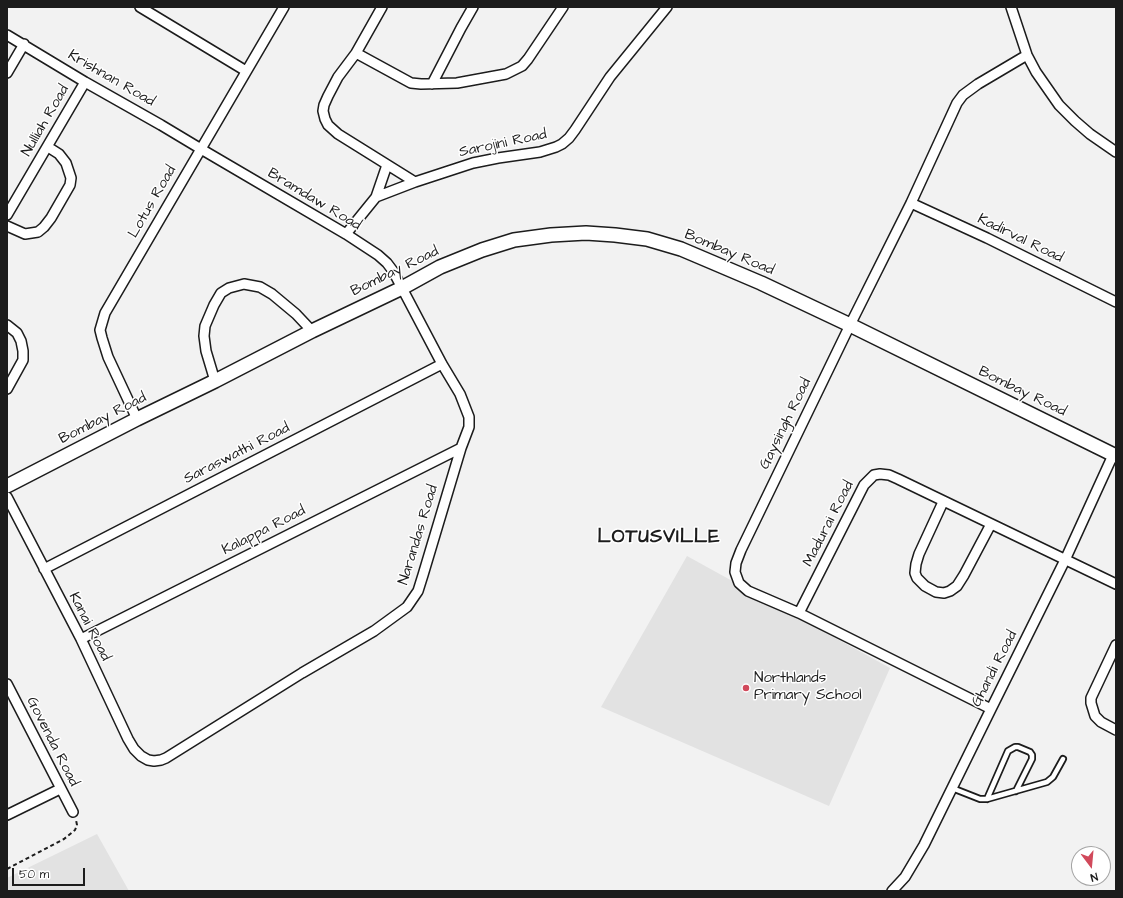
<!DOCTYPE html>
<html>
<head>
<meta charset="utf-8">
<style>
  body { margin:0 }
  #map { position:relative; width:1123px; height:898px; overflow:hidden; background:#f2f2f2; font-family:"Architects Daughter",sans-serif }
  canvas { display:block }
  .frame { position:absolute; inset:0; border:8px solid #1c1c1c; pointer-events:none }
  .north { position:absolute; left:1071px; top:846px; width:40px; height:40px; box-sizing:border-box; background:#fff; border:1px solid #a4a4a4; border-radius:50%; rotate:164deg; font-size:11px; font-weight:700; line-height:16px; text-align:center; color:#1c1c1c }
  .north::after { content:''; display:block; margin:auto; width:14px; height:18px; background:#d1495b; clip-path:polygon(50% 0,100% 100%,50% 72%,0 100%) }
  .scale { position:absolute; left:12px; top:868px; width:73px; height:18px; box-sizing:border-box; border:2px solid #1c1c1c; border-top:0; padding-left:5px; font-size:12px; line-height:14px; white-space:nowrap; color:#1c1c1c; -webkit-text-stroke:3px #fff; paint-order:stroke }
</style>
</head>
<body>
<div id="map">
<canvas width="1123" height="898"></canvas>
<div class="frame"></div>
<div class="north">N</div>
<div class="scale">50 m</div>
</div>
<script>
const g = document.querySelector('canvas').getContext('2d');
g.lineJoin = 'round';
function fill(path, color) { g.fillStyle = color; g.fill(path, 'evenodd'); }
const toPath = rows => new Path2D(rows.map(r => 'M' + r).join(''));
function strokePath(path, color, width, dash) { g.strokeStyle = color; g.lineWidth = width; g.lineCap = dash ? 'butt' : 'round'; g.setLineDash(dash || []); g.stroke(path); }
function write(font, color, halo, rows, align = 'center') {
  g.font = font + ' "Architects Daughter",sans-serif'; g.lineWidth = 3; g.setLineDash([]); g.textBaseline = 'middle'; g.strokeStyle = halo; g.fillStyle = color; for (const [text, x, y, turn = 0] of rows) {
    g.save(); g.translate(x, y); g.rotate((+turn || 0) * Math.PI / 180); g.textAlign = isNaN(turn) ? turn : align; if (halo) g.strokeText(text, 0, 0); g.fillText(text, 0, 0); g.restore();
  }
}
const built = toPath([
  [687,556,890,668,829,806,601,707],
  [97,834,129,891,7,891,7,878]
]);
const path = toPath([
  [7,869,64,839,75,830,77,825,76,820]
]);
const lane = toPath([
  [952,788,980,799,987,799,1047,782,1053,777,1063,759],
  [987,799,1008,751,1015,747,1018,747,1030,752,1032,755,1032,759,1016,791]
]);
const street = toPath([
  [140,7,246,71],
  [382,7,356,53,338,77,328,96,324,105,323,111,325,119,328,125,338,134,415,182],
  [1011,7,1027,55,1036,72,1059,105,1075,121,1090,134,1116,152],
  [7,35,85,82,161,125,201,149,346,234,378,255,387,263,393,271,442,364,460,394,469,417,469,427,461,448,423,575,418,591,407,607,374,631,302,673,166,758,161,760,154,761,148,760,141,756,134,749,128,739,81,639,7,497],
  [356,53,411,83,421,84,457,83,506,74,522,66,528,59,563,7],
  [7,73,24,44],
  [432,84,461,28,473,7],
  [376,197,387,165],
  [911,203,987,238,1116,302],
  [7,215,85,82],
  [7,226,25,234,38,232,44,227,51,218,70,185,71,178,66,163,59,154,48,147],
  [346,234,376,197,415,182,473,163,498,158,540,152,556,147,562,144,569,138,575,130,610,77,667,7],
  [7,325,17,333,21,341,23,351,23,360,7,389],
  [215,381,206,351,204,336,205,326,214,305,221,293,229,288,244,284,260,287,272,294,296,314,312,331],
  [137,419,108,357,102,338,100,330,105,313,284,7],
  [943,502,919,554,916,564,915,573,917,578,925,586,936,592,944,593,950,591,957,586,964,575,991,524],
  [44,569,442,364],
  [799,613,864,485,874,475,880,474,889,475,898,479,1116,584],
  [81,639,461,448],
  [1116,645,1091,698,1091,703,1095,716,1101,722,1116,730],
  [7,684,73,812],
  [991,709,799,613,748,591,739,583,735,572,736,563,741,550,850,325,911,203,957,103,963,95,978,84,1027,55],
  [7,815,60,789],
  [892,891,905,877,924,845,991,709,1065,560,1113,455]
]);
const secondary = toPath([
  [7,486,137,419,215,381,312,331,402,288,440,267,482,250,514,240,551,235,586,233,615,235,647,239,681,249,714,263,761,283,850,325,1116,456]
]);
const markers = [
  [746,688,4,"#d1495b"]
];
const streetNames = [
  ["Krishnan Road",111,79,30],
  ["Nulliah Road",46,121,-60],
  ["Sarojini Road",503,144,-12],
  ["Bramdaw Road",314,200,31],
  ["Lotus Road",153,202,-60],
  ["Kadirval Road",1020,239,26],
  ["Bombay Road",729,253,23],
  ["Bombay Road",395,272,-26],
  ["Bombay Road",1022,392,26],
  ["Bombay Road",103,419,-27],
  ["Gaysingh Road",786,424,-64],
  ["Saraswathi Road",237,454,-27],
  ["Madurai Road",829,524,-63],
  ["Kalappa Road",264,531,-27],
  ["Narandas Road",419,535,-73],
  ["Kanai Road",89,627,63],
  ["Ghandi Road",995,669,-63],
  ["Govenda Road",52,742,63]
];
const poiNames = [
  ["Northlands",754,679],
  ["Primary School",754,696]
];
const districtNames = [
  ["LOTUSVILLE",659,538]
];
fill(built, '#e2e2e2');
strokePath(lane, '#1c1c1c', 8);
strokePath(street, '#1c1c1c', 12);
strokePath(secondary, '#1c1c1c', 16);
strokePath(path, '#1c1c1c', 2, [4, 3]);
strokePath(lane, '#fff', 4.5);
strokePath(street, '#fff', 9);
strokePath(secondary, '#fff', 13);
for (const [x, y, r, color] of markers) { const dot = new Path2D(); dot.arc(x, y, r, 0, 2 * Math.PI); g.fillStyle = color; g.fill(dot); strokePath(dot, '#fff', 1.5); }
write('15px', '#1c1c1c', '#fff', streetNames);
write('15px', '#1c1c1c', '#fff', poiNames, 'left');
g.letterSpacing = '1px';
write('bold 19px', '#1c1c1c', '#fff', districtNames);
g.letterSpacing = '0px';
</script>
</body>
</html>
